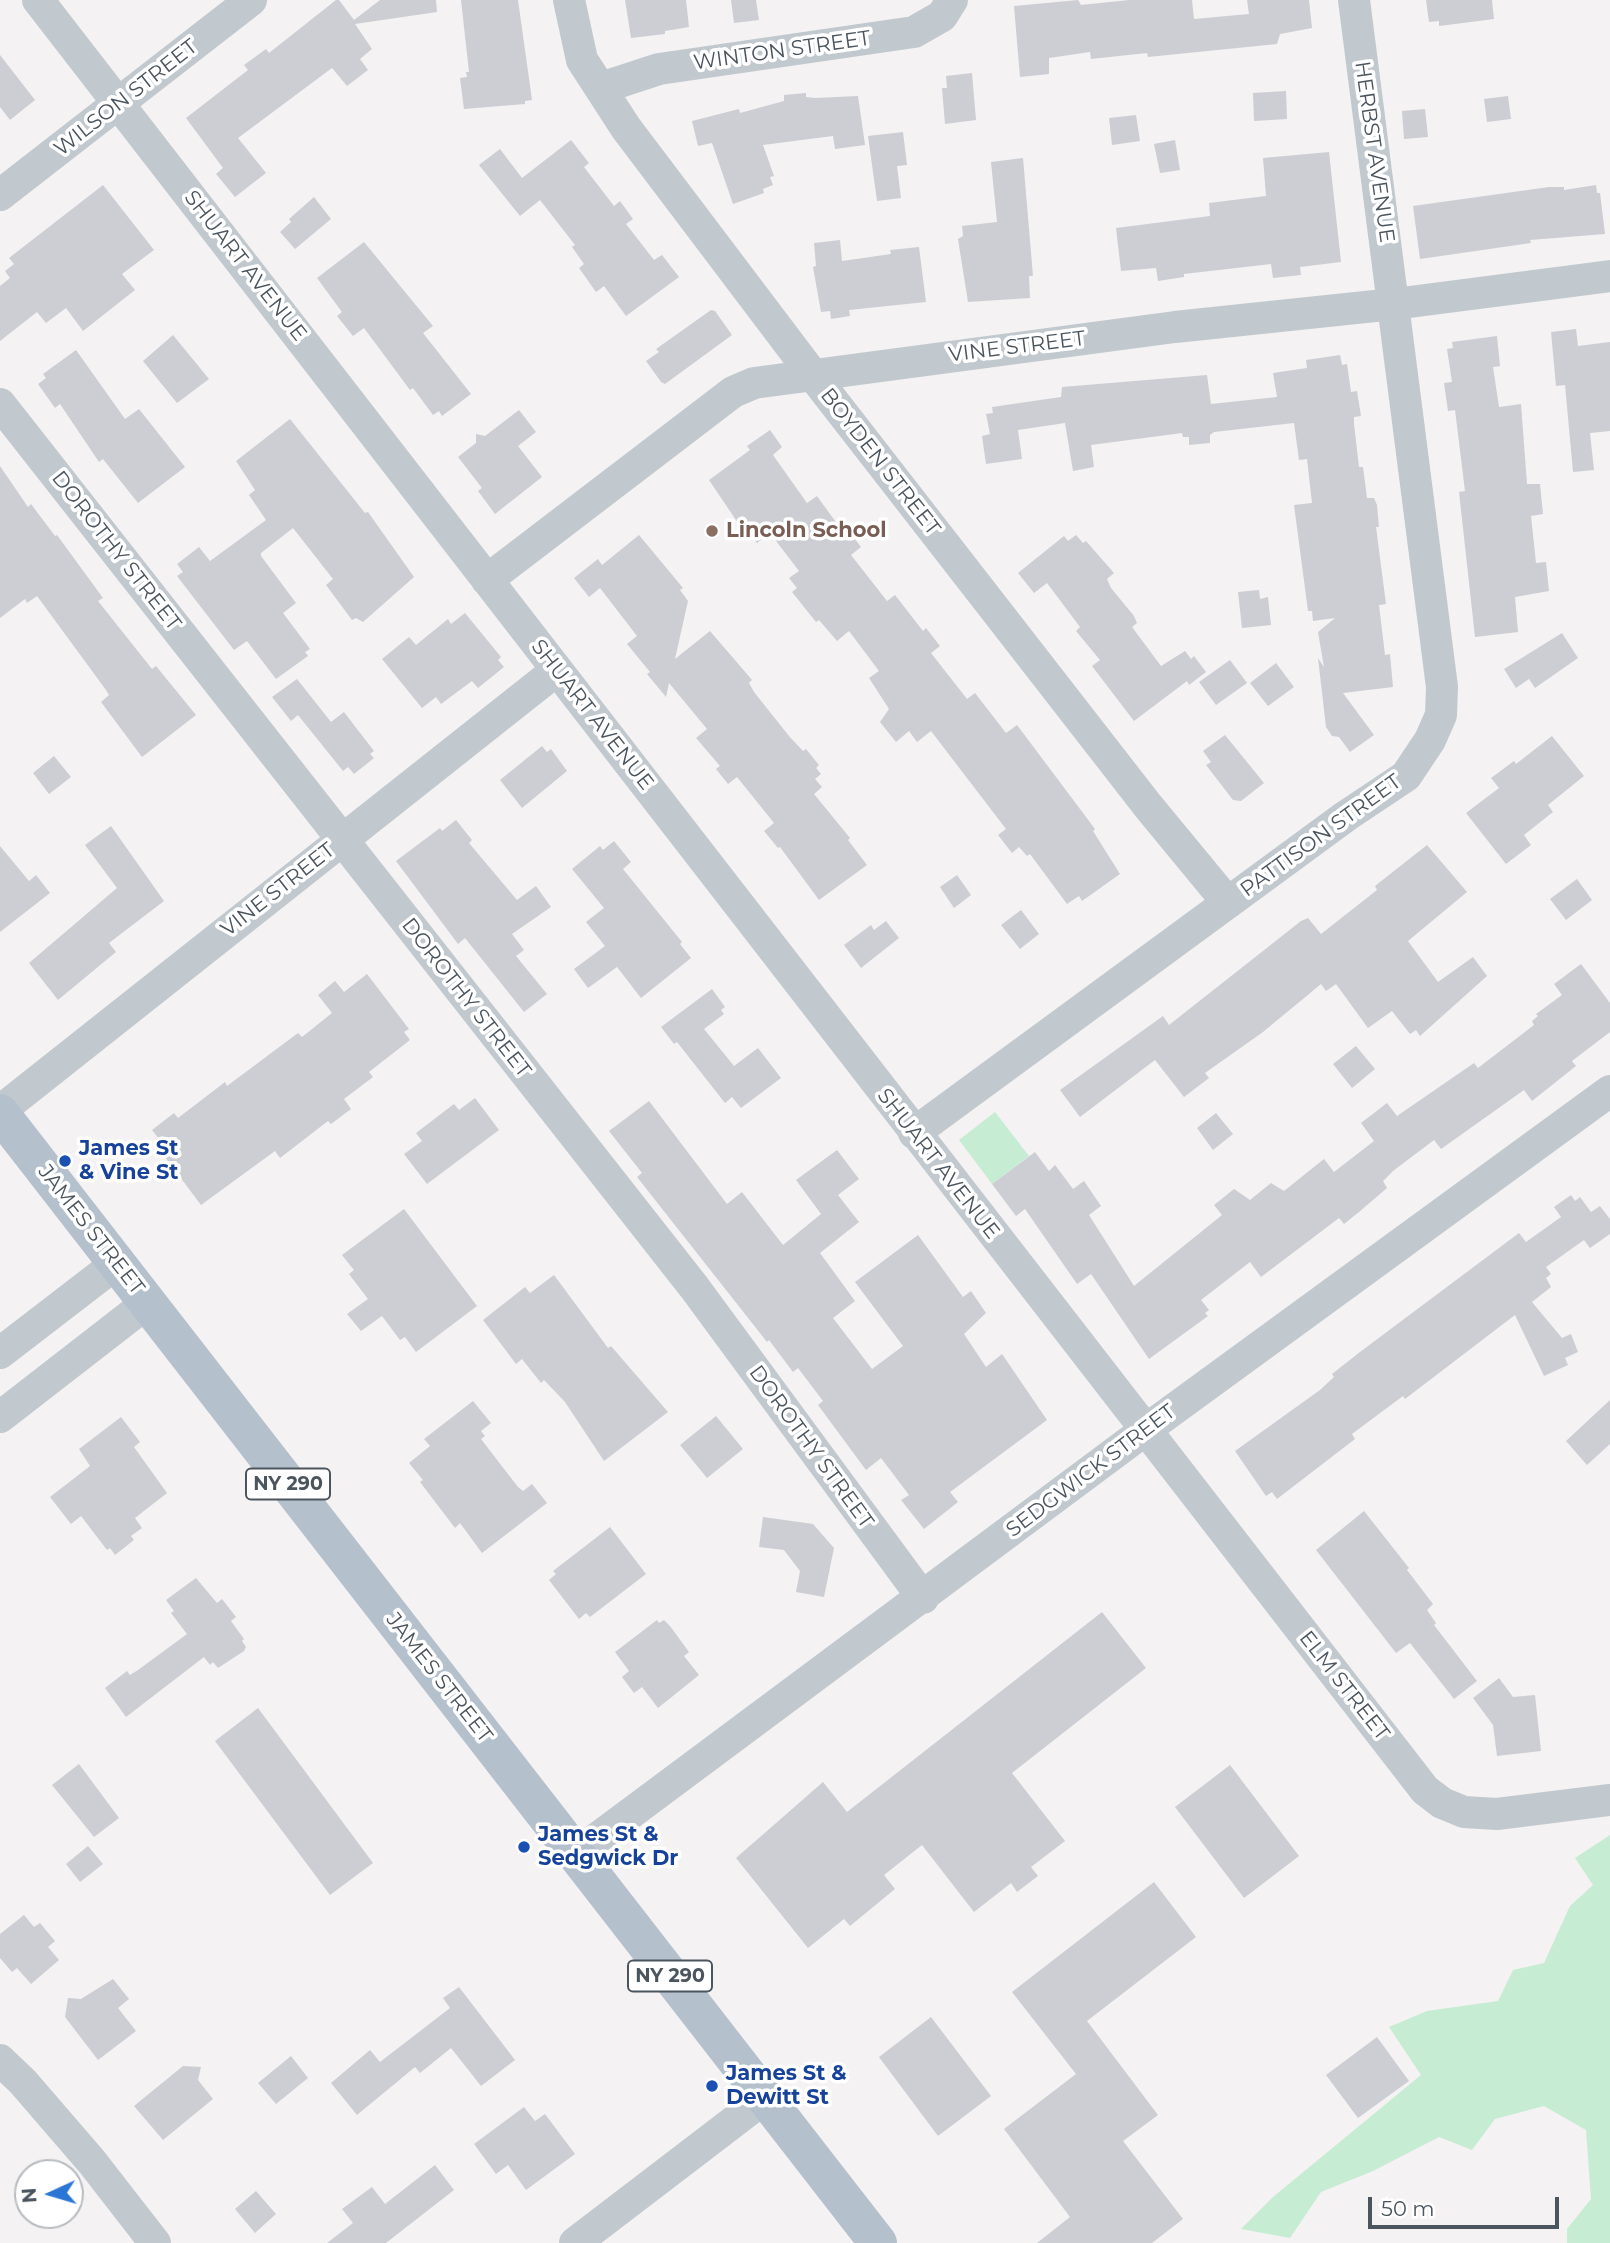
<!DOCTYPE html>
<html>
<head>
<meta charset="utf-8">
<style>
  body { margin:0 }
  #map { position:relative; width:1610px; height:2243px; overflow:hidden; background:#f4f2f2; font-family:Montserrat,sans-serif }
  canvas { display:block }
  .north { position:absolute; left:14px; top:2159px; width:70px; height:70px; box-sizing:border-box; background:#fff; border:2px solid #b7bbbf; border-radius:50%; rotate:266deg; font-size:19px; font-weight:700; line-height:28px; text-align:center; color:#4b555e }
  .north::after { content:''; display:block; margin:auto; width:24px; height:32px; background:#2b76d4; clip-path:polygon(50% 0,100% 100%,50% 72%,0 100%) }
  .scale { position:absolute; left:1368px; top:2197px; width:191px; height:32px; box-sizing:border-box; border:4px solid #4b555e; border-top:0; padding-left:9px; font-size:21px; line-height:24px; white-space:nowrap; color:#4b555e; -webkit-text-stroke:5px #fff; paint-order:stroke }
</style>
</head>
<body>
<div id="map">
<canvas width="1610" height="2243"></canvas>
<div class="north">N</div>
<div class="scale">50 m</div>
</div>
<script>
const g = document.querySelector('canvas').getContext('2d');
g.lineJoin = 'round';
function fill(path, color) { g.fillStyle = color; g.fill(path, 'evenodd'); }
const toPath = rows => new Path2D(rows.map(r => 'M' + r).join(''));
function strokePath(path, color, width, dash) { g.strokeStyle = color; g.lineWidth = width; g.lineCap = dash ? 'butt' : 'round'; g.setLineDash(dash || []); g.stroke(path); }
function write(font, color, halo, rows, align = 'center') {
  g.font = font + ' Montserrat,sans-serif'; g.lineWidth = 7; g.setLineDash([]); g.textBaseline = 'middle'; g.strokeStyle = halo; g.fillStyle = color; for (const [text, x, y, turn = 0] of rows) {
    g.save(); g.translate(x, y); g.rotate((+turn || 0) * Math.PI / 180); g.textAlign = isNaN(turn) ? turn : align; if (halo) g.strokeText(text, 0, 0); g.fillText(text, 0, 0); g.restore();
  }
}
const green = toPath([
  [995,1112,1029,1156,992,1184,959,1140],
  [1610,1835,1610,2243,1567,2243,1567,2229,1591,2199,1586,2130,1544,2106,1495,2119,1472,2150,1439,2137,1373,2171,1321,2192,1290,2238,1241,2229,1273,2197,1421,2075,1389,2027,1427,2011,1498,2001,1513,1970,1544,1963,1570,1906,1593,1885,1575,1858]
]);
const building = toPath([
  [336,0,339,0,354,20,380,0,436,0,437,12,355,24,372,49,360,59,368,70,347,86,332,68,238,138,266,173,235,197,216,174,223,168,186,118,248,70,244,65,266,49,269,53],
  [461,0,518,0,532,100,525,101,525,104,464,109,460,78,467,77,466,72,469,72],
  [625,0,686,0,689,27,665,31,665,34,631,38],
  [731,0,756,0,759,20,734,23],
  [1078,0,1081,5,1129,0,1192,0,1194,19,1249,14,1247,0,1309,0,1312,28,1280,34,1277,44,1148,57,1147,53,1091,59,1090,52,1049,58,1049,74,1020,77,1014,6],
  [1426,0,1492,0,1494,19,1439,26,1439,21,1429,22],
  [0,55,35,100,10,120,0,107],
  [972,73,976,120,945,124,942,88,947,88,946,76],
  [1286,91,1287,119,1254,121,1253,93],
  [806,93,806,97,815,98,858,96,865,145,835,149,833,136,763,145,774,176,770,177,773,185,763,189,764,193,733,204,712,143,698,146,692,121,739,109,740,113,784,101,784,95],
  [1508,96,1511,119,1487,122,1484,99],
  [1425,109,1428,137,1404,139,1402,111],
  [1136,115,1140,141,1112,145,1109,118],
  [903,132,907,165,897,166,901,198,877,201,868,136],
  [571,140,589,163,584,167,614,206,620,201,633,219,626,224,654,260,662,255,679,277,626,316,604,286,596,292,579,268,584,264,572,247,575,245,540,200,520,216,479,165,500,149,522,178],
  [1175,140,1180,170,1160,173,1154,144],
  [1329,152,1341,262,1300,267,1301,275,1273,278,1271,264,1184,274,1184,277,1158,281,1156,268,1121,271,1116,228,1210,216,1209,203,1266,196,1263,158],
  [1023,158,1033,276,1029,276,1030,298,968,302,958,239,963,236,962,226,997,222,991,162],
  [103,185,154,250,122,274,135,290,83,331,66,308,46,323,37,312,0,341,0,286,10,278,5,271,14,264,9,258],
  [1596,185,1597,193,1600,193,1605,234,1530,240,1531,243,1420,259,1413,206,1549,187,1564,187,1564,190],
  [314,197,331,219,295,249,280,232,291,222,289,219],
  [840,240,842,261,891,254,890,250,919,247,926,302,849,310,850,316,831,319,830,311,821,312,813,267,816,266,814,243],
  [364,242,433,326,423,333,471,394,442,416,439,411,433,415,413,388,410,390,364,328,353,336,337,316,342,312,317,278],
  [711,310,715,311,732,335,665,384,661,382,646,361,659,352,656,349],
  [1576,329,1578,346,1610,342,1610,431,1590,433,1594,470,1573,472,1565,385,1556,386,1551,332],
  [173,335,209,379,177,403,143,361],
  [1497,336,1500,366,1493,367,1499,407,1521,404,1527,484,1540,484,1543,514,1531,516,1536,563,1546,562,1549,591,1515,597,1518,632,1475,637,1459,492,1465,491,1455,410,1448,411,1444,383,1452,382,1447,349,1453,348,1452,342],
  [76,350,125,419,139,409,185,467,138,503,103,459,99,462,60,404,55,408,38,384,46,378,43,374],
  [1340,355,1342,365,1347,364,1351,392,1357,391,1361,416,1354,417,1354,424,1359,467,1363,467,1367,498,1374,498,1377,505,1379,527,1376,527,1386,604,1379,605,1385,655,1390,654,1393,687,1343,693,1374,735,1350,752,1339,737,1332,736,1326,727,1318,658,1324,667,1318,632,1335,618,1313,621,1312,611,1308,611,1294,505,1312,503,1307,459,1299,460,1294,423,1214,432,1210,435,1210,443,1189,445,1189,437,1183,437,1182,433,1091,445,1094,467,1073,471,1065,423,1018,430,1022,459,986,464,982,436,990,434,986,414,993,413,992,407,1061,397,1062,387,1207,375,1211,404,1277,397,1273,373,1307,368,1306,360],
  [519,410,536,432,518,446,542,477,495,514,478,491,482,488,458,457,476,443,476,434,485,436],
  [290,419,365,513,368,512,414,577,363,622,356,618,352,620,326,585,333,579,293,528,261,553,261,556,296,603,283,613,310,649,305,652,308,656,276,679,247,641,234,650,177,576,183,572,177,564,199,547,210,561,266,520,249,495,255,490,236,461],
  [770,430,782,447,773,455,807,503,817,496,843,532,847,529,861,547,851,555,887,601,895,595,923,631,926,628,940,646,931,653,967,699,975,693,1006,733,1017,725,1095,829,1093,831,1120,874,1082,901,1079,896,1067,904,1030,854,1027,856,1019,847,1012,853,998,835,1006,829,931,731,917,742,909,731,896,742,880,722,889,709,869,678,879,671,849,631,837,641,819,620,816,622,792,592,797,588,789,578,799,571,770,533,757,543,740,521,738,523,709,480,750,450,747,446],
  [0,466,28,507,31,504,55,536,57,535,103,598,98,601,152,669,156,666,196,715,142,757,101,702,109,695,106,690,37,596,27,603,25,599,0,618],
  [639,535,683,588,680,590,688,601,675,659,710,631,752,680,749,683,754,692,789,736,803,751,806,749,819,765,816,768,821,774,815,779,822,787,814,794,850,838,848,840,867,865,819,900,780,847,778,848,764,831,774,823,737,777,728,784,716,769,720,766,696,738,707,729,669,683,666,697,647,674,650,672,627,644,637,636,600,588,589,597,574,578,598,559,602,565],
  [1076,535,1083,543,1086,541,1114,573,1107,579,1111,588,1134,616,1137,623,1132,627,1161,666,1185,651,1191,659,1194,656,1206,672,1189,685,1187,681,1134,721,1092,666,1100,660,1076,631,1080,627,1047,583,1034,593,1018,573,1064,536,1068,541],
  [1259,590,1260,599,1268,597,1271,625,1242,628,1238,592],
  [465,613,501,657,498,660,504,667,478,688,472,681,441,704,436,697,422,708,382,659,409,637,416,645,448,619,451,624],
  [1562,633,1578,658,1535,688,1529,679,1516,688,1504,669],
  [1230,660,1247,683,1216,705,1199,682],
  [1276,663,1294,687,1268,706,1250,683],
  [297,679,331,722,344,712,374,751,370,754,374,758,354,774,348,767,343,771,298,715,291,721,272,697],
  [1225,735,1264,783,1241,801,1233,800,1206,765,1211,762,1203,751],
  [1552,736,1584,776,1548,805,1553,812,1524,835,1531,845,1506,864,1466,813,1499,788,1491,778,1514,761,1516,764],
  [542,746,547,752,551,749,567,771,522,808,500,780],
  [54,756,71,777,49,794,33,773],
  [456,820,472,840,469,843,517,900,536,886,551,907,512,934,524,950,516,956,547,994,524,1012,465,938,458,944,396,861,440,828,442,831],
  [111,826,164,901,109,943,116,952,58,1000,29,963,117,888,85,845],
  [614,841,631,862,623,869,682,942,680,944,691,958,641,998,617,967,588,988,574,969,605,946,586,922,604,908,572,869,600,846,603,850],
  [1427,845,1467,892,1408,941,1438,982,1473,957,1487,976,1420,1036,1416,1030,1410,1034,1392,1011,1368,1028,1336,984,1326,991,1321,984,1263,1032,1205,1073,1209,1078,1184,1097,1155,1060,1080,1117,1060,1090,1163,1016,1169,1025,1301,921,1308,918,1321,934,1377,890,1375,886],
  [0,846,29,881,36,875,50,893,0,932],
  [957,875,971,895,954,908,940,887],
  [1577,879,1592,900,1566,920,1550,899],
  [1021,910,1039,934,1020,949,1001,925],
  [886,921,899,938,861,968,844,945,871,925,874,930],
  [1581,964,1610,1003,1610,1032,1572,1061,1576,1066,1532,1101,1524,1090,1441,1149,1434,1140,1393,1171,1383,1181,1387,1188,1359,1212,1344,1224,1339,1218,1261,1277,1250,1262,1201,1300,1209,1310,1205,1313,1208,1316,1149,1359,1091,1274,1077,1284,1025,1209,1016,1216,992,1184,1035,1152,1049,1171,1055,1165,1073,1189,1084,1181,1101,1206,1089,1215,1134,1286,1222,1215,1214,1205,1234,1189,1250,1200,1271,1183,1284,1191,1324,1159,1334,1172,1374,1141,1361,1123,1387,1103,1397,1116,1474,1063,1478,1068,1534,1025,1532,1021,1538,1016,1536,1014,1562,995,1554,984],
  [367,974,409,1029,404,1032,410,1040,369,1072,373,1077,344,1099,351,1109,331,1124,328,1121,280,1158,275,1151,201,1205,162,1153,167,1149,152,1130,174,1113,178,1118,225,1082,227,1086,298,1033,302,1037,332,1013,318,995,335,981,344,992],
  [712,989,725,1007,721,1010,724,1014,704,1029,734,1066,758,1048,781,1078,741,1108,732,1097,725,1103,677,1042,674,1044,661,1027],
  [1356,1046,1375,1069,1352,1088,1333,1064],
  [475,1098,499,1130,427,1184,404,1154,422,1141,416,1133,454,1104,459,1110],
  [649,1101,727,1204,742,1192,783,1245,821,1214,796,1180,837,1150,859,1179,838,1195,859,1222,820,1253,855,1301,833,1318,872,1369,903,1346,855,1282,918,1235,963,1297,971,1291,986,1313,964,1334,986,1367,1002,1354,1047,1420,950,1492,958,1502,924,1529,901,1500,909,1495,881,1458,866,1470,818,1405,823,1401,798,1368,793,1372,769,1340,767,1342,637,1177,642,1173,609,1131],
  [1216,1113,1233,1134,1213,1150,1197,1128],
  [1571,1195,1575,1201,1580,1197,1591,1212,1600,1206,1610,1219,1610,1234,1590,1248,1584,1240,1546,1267,1551,1274,1546,1278,1551,1287,1532,1302,1562,1338,1571,1334,1578,1352,1565,1358,1568,1365,1544,1376,1515,1315,1405,1399,1403,1396,1352,1434,1355,1439,1277,1499,1272,1492,1266,1496,1235,1451,1320,1390,1334,1377,1332,1374,1360,1352,1519,1233,1526,1242,1561,1217,1554,1207],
  [404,1209,477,1306,416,1352,405,1337,400,1340,382,1316,361,1331,347,1314,368,1299,349,1274,354,1270,342,1255],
  [554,1275,608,1348,611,1346,668,1412,604,1461,565,1402,544,1380,541,1383,522,1359,516,1364,483,1320,525,1287,530,1293],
  [1610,1400,1610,1444,1587,1465,1566,1441],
  [473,1401,491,1423,481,1431,485,1436,481,1439,518,1487,523,1491,532,1484,547,1503,482,1553,460,1523,455,1528,420,1482,423,1480,409,1463,430,1446,424,1439],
  [716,1416,743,1449,707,1478,680,1445],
  [121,1417,140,1442,134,1447,167,1493,135,1518,142,1528,131,1536,134,1540,115,1555,110,1548,107,1550,81,1516,71,1524,50,1497,90,1466,79,1449],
  [1364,1511,1409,1568,1407,1570,1433,1604,1427,1610,1436,1623,1434,1625,1477,1681,1454,1699,1410,1643,1396,1653,1316,1550],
  [763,1517,813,1524,834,1548,824,1597,796,1592,800,1571,784,1550,759,1547],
  [610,1527,646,1574,590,1617,586,1613,579,1619,549,1580,556,1574,553,1571],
  [196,1578,217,1603,222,1599,236,1617,231,1621,244,1639,242,1641,246,1647,244,1651,218,1668,213,1662,210,1665,204,1657,126,1717,105,1688,127,1671,130,1675,138,1670,187,1634,171,1613,174,1611,166,1600],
  [1102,1612,1146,1668,1012,1773,1065,1841,1031,1867,1038,1876,1017,1892,1011,1883,974,1912,922,1845,884,1875,895,1889,850,1926,844,1919,808,1948,736,1858,823,1782,847,1812],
  [657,1620,659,1623,664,1620,670,1626,689,1652,684,1656,699,1675,658,1708,642,1687,634,1693,622,1677,629,1671,615,1652],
  [1499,1678,1513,1697,1535,1695,1541,1751,1497,1756,1493,1725,1473,1698],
  [258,1708,373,1863,330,1895,215,1741],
  [79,1764,119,1818,94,1837,52,1785],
  [1230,1765,1299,1856,1244,1898,1175,1807],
  [88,1846,103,1864,80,1882,66,1864],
  [1154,1882,1196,1937,1087,2021,1158,2115,1123,2141,1183,2219,1152,2243,1037,2243,1070,2217,1004,2129,1076,2074,1012,1992],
  [24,1915,34,1927,40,1923,55,1941,48,1947,59,1960,31,1984,17,1968,12,1972,0,1958,0,1934],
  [113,1979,129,1999,118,2008,136,2031,98,2060,65,2017,68,1998,81,1999],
  [459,1987,515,2060,481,2086,451,2048,420,2073,415,2067,357,2115,331,2083,370,2050,380,2062,450,2008,443,1998],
  [931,2017,991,2096,938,2136,879,2057],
  [1377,2037,1409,2081,1358,2118,1326,2075],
  [291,2056,308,2078,276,2104,258,2083],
  [183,2066,201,2067,198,2080,213,2099,163,2140,134,2106],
  [524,2107,535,2121,545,2114,575,2154,526,2190,508,2165,496,2174,474,2144],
  [435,2165,454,2190,386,2243,327,2243,353,2223,342,2209,372,2187,385,2204],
  [256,2191,276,2214,255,2233,235,2209]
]);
const minor = toPath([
  [38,0,1425,1790,1442,1803,1464,1812,1497,1814,1610,1800],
  [569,0,582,60,626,128,812,374,1148,806,1228,903],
  [601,88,659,69,914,32,942,16,952,0],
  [0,195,251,0],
  [0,404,694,1287,923,1598],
  [487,580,733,392,754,383,1175,327,1394,304,1610,276],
  [0,1111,557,670],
  [914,1133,1346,816,1406,776,1430,740,1441,715,1442,687,1354,0],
  [0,1353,117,1263],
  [0,1417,147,1303],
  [576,1854,1144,1431,1610,1091],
  [0,2060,23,2082,92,2162,155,2243],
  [575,2243,766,2097]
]);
const primary = toPath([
  [0,1113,878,2243]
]);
const markers = [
  [712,531,7,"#8d6e63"],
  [65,1161,7,"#1a4fb4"],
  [524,1847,7,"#1a4fb4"],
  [712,2086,7,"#1a4fb4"]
];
const shields = [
  [288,1484,84],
  [670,1976,84]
];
const shieldNames = [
  ["NY 290",288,1484],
  ["NY 290",670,1976]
];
const streetNames = [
  ["WINTON STREET",782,51,-8],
  ["WILSON STREET",126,98,-38],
  ["HERBST AVENUE",1374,152,82],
  ["SHUART AVENUE",245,266,52],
  ["VINE STREET",1017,347,-7],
  ["BOYDEN STREET",880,462,52],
  ["DOROTHY STREET",116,551,52],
  ["SHUART AVENUE",592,715,52],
  ["PATTISON STREET",1321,836,-36],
  ["VINE STREET",278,890,-38],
  ["DOROTHY STREET",466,998,52],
  ["SHUART AVENUE",938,1164,52],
  ["JAMES STREET",91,1230,52],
  ["DOROTHY STREET",811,1447,54],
  ["SEDGWICK STREET",1091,1471,-37],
  ["JAMES STREET",439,1678,52],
  ["ELM STREET",1344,1686,52]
];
const educationNames = [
  ["Lincoln School",726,531]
];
const transitNames = [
  ["James St",79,1149],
  ["& Vine St",79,1173],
  ["James St &",538,1835],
  ["Sedgwick Dr",538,1859],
  ["James St &",726,2074],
  ["Dewitt St",726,2098]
];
fill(green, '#c6ecd4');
fill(building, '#ccced4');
strokePath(minor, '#c1c9cf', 32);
strokePath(primary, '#b4c1cd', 38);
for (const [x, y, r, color] of markers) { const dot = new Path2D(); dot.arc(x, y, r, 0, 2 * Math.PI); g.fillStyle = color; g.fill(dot); strokePath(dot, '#fff', 2.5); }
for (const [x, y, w] of shields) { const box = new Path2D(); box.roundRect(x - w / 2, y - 15.5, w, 31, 5); g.fillStyle = '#fff'; g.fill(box); strokePath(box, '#4b555e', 2); }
write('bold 19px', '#4b555e', null, shieldNames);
write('21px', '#4b555e', '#fff', streetNames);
write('bold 21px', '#785e54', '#fff', educationNames, 'left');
write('bold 21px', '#164399', '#fff', transitNames, 'left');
</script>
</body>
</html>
